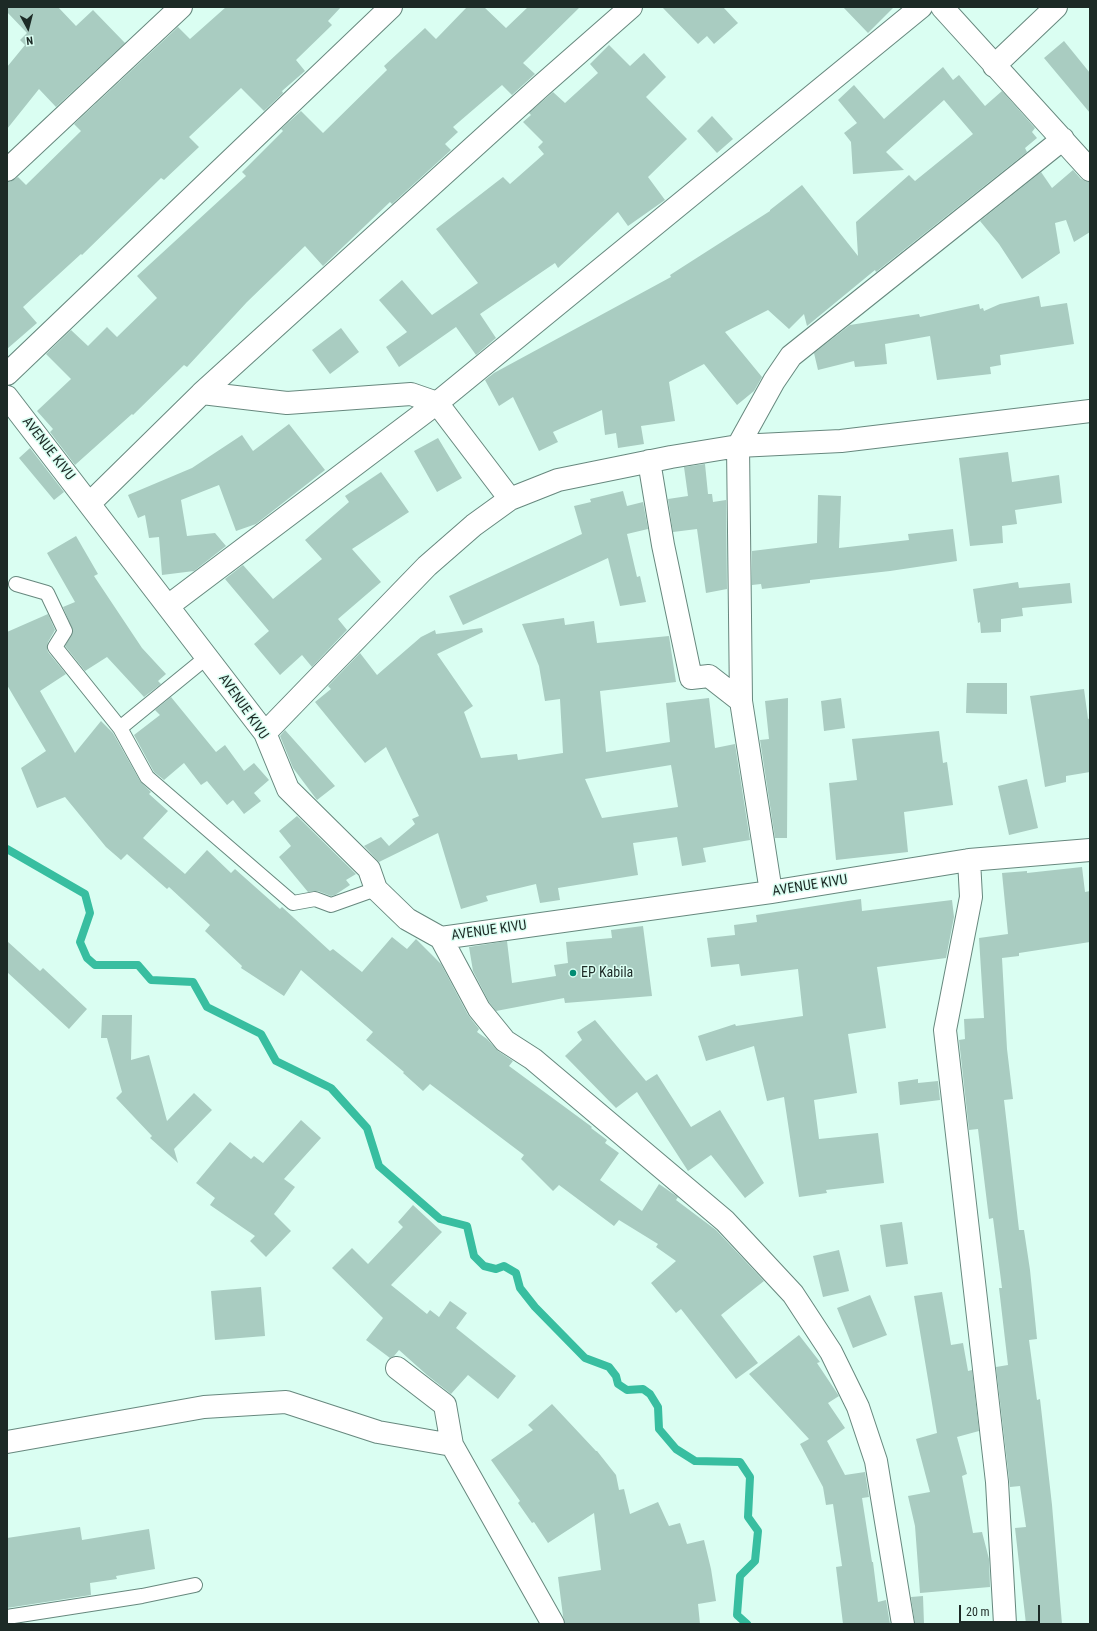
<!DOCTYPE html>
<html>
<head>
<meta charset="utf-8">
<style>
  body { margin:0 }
  #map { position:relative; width:1097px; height:1631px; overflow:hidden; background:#dafef2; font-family:"Roboto Condensed",sans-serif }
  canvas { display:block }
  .frame { position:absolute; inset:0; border:8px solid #1d2a26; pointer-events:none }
  .north { position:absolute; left:8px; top:8px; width:40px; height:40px; -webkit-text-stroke:3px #dafef2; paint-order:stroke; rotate:173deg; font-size:11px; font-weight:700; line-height:16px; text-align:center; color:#1d2a26 }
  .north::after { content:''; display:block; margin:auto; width:14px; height:18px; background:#1d2a26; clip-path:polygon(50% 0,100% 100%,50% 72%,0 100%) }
  .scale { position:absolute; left:959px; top:1605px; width:81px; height:18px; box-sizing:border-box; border:2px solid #1d2a26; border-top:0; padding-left:5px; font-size:12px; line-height:14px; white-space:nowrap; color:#1d2a26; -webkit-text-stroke:3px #dafef2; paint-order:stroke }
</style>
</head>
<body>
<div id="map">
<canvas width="1097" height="1631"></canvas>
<div class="frame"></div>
<div class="north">N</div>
<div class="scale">20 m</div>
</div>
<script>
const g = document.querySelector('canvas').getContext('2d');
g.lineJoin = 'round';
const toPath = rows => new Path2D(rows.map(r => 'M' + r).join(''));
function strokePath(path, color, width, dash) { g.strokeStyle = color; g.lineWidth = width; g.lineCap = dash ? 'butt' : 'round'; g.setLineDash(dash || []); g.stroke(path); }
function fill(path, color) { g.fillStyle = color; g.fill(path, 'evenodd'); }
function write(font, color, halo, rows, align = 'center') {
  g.font = font + ' "Roboto Condensed",sans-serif'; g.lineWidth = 3; g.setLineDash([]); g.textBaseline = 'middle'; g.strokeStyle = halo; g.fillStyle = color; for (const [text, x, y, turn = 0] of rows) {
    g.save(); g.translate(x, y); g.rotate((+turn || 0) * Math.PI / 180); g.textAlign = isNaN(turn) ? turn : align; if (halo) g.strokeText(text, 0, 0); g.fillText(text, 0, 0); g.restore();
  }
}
const stream = toPath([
  [7,849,85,894,90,913,80,942,87,958,95,965,138,965,151,980,193,982,207,1007,261,1034,276,1061,331,1088,367,1128,379,1166,440,1219,467,1226,474,1256,484,1266,496,1269,504,1266,516,1273,520,1288,535,1307,585,1358,609,1367,616,1376,618,1384,627,1390,643,1389,650,1394,658,1407,659,1429,676,1449,695,1461,740,1462,750,1477,748,1517,758,1531,755,1561,740,1576,737,1615,747,1624]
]);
const building = toPath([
  [7,7,58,7,76,26,93,10,125,43,56,107,39,89,7,129,7,67,25,45,20,40,27,33,7,12],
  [226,7,341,7,328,21,332,25,296,60,305,71,282,91,283,93,264,111,241,88,189,137,199,147,164,180,161,178,82,255,81,254,23,307,37,323,7,349,7,182,10,182,18,177,26,185,81,131,74,124,178,27,190,39],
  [467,7,484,7,506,28,528,7,580,7,523,63,535,74,512,95,502,85,453,127,458,132,445,144,451,150,392,204,390,202,323,266,305,246,247,302,187,367,184,365,133,415,132,414,75,465,50,432,53,429,37,411,71,379,46,354,71,330,88,346,107,327,117,337,157,298,137,276,246,176,242,172,283,131,281,129,301,111,323,133,387,70,384,66,425,28,436,39],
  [662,7,723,7,738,23,714,44,707,36,698,44],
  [843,7,894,7,868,33],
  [1064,41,1090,73,1090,113,1044,58],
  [609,45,630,66,644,53,666,77,646,97,687,139,648,177,665,200,628,226,618,212,558,268,555,263,480,314,496,338,476,355,456,327,399,367,386,347,407,332,379,300,402,280,432,315,478,283,436,229,503,177,510,184,544,154,538,147,543,142,523,122,531,115,529,113,553,92,565,103,598,73,590,64],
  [943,67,953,80,959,75,985,106,1002,91,1035,128,1032,132,1037,138,1025,148,1027,152,876,272,875,270,807,326,804,314,789,329,768,310,725,332,762,377,754,391,737,405,704,364,669,382,675,421,641,426,644,444,618,448,616,433,605,435,602,410,553,432,558,442,539,451,513,397,499,406,485,380,494,373,671,277,670,275,770,211,770,210,802,185,858,256,856,222,909,175,915,181,973,134,944,100,886,152,904,170,853,174,851,142,844,133,857,123,838,100,854,85,884,119],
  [712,116,733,139,717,153,697,131],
  [1073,170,1081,179,1090,182,1090,232,1074,242,1066,220,1055,223,1060,253,1022,279,999,244,980,221,1041,172,1052,188],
  [1039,296,1041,307,1067,303,1074,344,1000,355,1001,365,990,367,991,374,937,380,930,336,885,344,887,364,855,367,854,361,818,370,814,353,850,325,919,314,920,317,979,304,980,309,983,308,984,311,1000,304],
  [341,328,359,352,330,374,312,350],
  [289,424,325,470,256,524,236,531,219,485,181,500,187,536,215,533,226,546,194,571,162,575,159,537,149,538,145,515,138,518,128,495,192,468,242,435,253,451],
  [438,438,462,478,437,492,414,451],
  [30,448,64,492,54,500,19,458],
  [1008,452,1012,482,1059,475,1062,503,1015,510,1017,524,1002,526,1003,543,970,546,959,458],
  [705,464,708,494,712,494,713,502,726,500,727,589,706,593,697,529,673,532,668,499,688,496,684,467],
  [381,472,409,512,352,549,381,582,338,619,347,630,312,667,302,655,280,675,254,644,269,631,225,579,243,565,273,599,322,559,305,540,349,502,345,496],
  [623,491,627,506,643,502,648,529,627,534,637,577,640,576,646,602,620,606,608,558,463,625,449,596,582,534,574,506,591,502,590,499],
  [818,495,841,496,839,548,909,540,908,534,953,529,957,561,890,571,810,580,810,583,762,589,761,584,752,585,752,551,817,543],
  [76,536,98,574,94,576,142,648,166,674,158,681,161,684,144,697,107,657,85,671,65,646,73,631,63,607,75,602,47,553],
  [1018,582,1019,588,1070,583,1072,603,1022,608,1023,616,1001,619,1001,632,981,633,980,622,978,623,973,589],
  [48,614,55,630,48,642,47,648,48,652,66,674,40,691,75,753,101,721,113,733,140,781,151,792,149,794,168,811,143,838,185,874,207,850,231,873,235,869,280,909,282,907,330,951,333,949,362,972,392,937,407,949,416,939,441,964,468,1015,479,1029,477,1032,487,1039,498,1051,513,1061,509,1066,592,1127,591,1128,607,1140,605,1143,619,1153,600,1180,642,1211,659,1184,672,1193,678,1197,676,1200,716,1230,764,1281,721,1315,758,1363,736,1379,681,1309,676,1313,651,1283,676,1261,656,1247,658,1244,619,1220,614,1226,559,1185,553,1191,521,1159,524,1155,430,1084,423,1091,403,1073,404,1072,366,1040,373,1032,301,970,284,996,241,968,242,966,205,931,210,925,169,887,167,889,127,854,121,860,106,847,65,797,37,808,21,768,46,751,7,685,7,632],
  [564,618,565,625,594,621,597,643,669,636,676,682,600,691,606,752,670,742,666,703,709,698,715,748,735,744,750,840,703,848,706,862,682,866,677,837,633,843,638,875,558,888,560,900,540,903,536,884,486,896,488,901,461,909,438,833,379,862,364,846,381,837,389,846,415,824,412,819,419,816,386,747,365,763,315,702,331,689,328,686,360,653,377,675,421,637,435,630,436,634,482,628,483,632,437,654,473,706,464,712,481,758,517,754,518,760,563,753,560,699,545,701,539,666,522,624],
  [671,765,678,807,602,818,585,779],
  [967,683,1007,683,1007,714,966,713],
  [1084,689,1088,719,1090,718,1090,772,1066,776,1066,782,1045,787,1030,696],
  [171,697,216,752,225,745,244,771,254,763,269,780,254,793,261,801,244,814,233,800,227,805,207,781,201,785,184,763,164,780,154,772,134,735,160,715,155,710],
  [788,698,787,838,775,838,760,740,769,739,765,701],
  [841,698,845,728,824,731,821,701],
  [285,730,335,786,317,800,293,768,280,736],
  [939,731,943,763,947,762,953,805,904,812,908,852,836,860,829,783,857,780,852,739],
  [1027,779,1038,828,1009,835,998,786],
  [297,816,356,874,346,880,350,885,335,895,331,896,318,891,308,892,279,857,291,846,279,831],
  [1082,867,1085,892,1090,891,1090,942,1019,953,1019,956,1002,958,1007,1049,1013,1099,1004,1100,1019,1230,1024,1230,1030,1270,1037,1339,1029,1340,1037,1400,1040,1399,1052,1505,1062,1624,1026,1624,1015,1528,1026,1527,1020,1486,1010,1487,996,1367,1008,1365,999,1288,1002,1288,993,1218,989,1219,978,1129,969,1130,959,1040,965,1039,964,1019,984,1018,979,938,1008,934,1002,873,1027,871,1027,873],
  [861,899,862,911,952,900,954,917,946,958,877,967,886,1028,848,1034,857,1093,814,1100,819,1139,878,1133,884,1183,826,1190,827,1193,799,1197,784,1097,767,1101,754,1046,706,1061,698,1036,735,1024,736,1026,803,1016,798,969,741,976,739,964,711,967,707,938,735,935,734,925,757,922,756,915],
  [643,926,652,996,565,1003,564,998,496,1011,489,1002,473,971,469,947,507,941,512,983,556,976,554,965,568,963,566,942,612,938,611,930],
  [7,941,40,971,43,968,87,1009,69,1029,7,972],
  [102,1015,132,1015,131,1060,149,1055,167,1121,194,1093,212,1110,174,1149,178,1163,150,1138,152,1136,116,1098,122,1092,107,1038,101,1038],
  [595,1020,646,1081,657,1074,691,1127,720,1110,764,1183,745,1198,711,1155,688,1171,637,1092,616,1108,565,1056,582,1040,577,1032],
  [918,1079,918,1083,938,1081,940,1100,900,1105,898,1082],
  [301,1120,321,1138,284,1179,295,1187,274,1214,291,1231,266,1257,250,1241,255,1236,210,1205,215,1198,196,1183,230,1142,251,1159,254,1156,263,1163],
  [413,1205,442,1232,391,1285,427,1314,430,1310,439,1317,450,1301,467,1313,456,1328,516,1376,498,1399,468,1375,451,1394,427,1375,399,1350,394,1356,390,1358,366,1340,383,1318,332,1268,352,1248,368,1264,403,1227,398,1222],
  [902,1222,908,1264,886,1267,880,1225],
  [839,1250,849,1291,823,1297,813,1256],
  [261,1287,265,1336,215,1340,211,1291],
  [942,1292,951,1345,963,1343,968,1371,972,1370,979,1431,957,1437,967,1474,962,1476,973,1533,982,1532,989,1559,990,1587,920,1593,915,1526,908,1496,930,1492,916,1439,937,1433,914,1296],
  [870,1295,887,1335,853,1348,837,1308],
  [799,1335,820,1362,817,1363,839,1396,828,1403,845,1428,827,1441,845,1475,865,1472,869,1497,862,1498,872,1562,873,1562,878,1602,886,1600,890,1624,843,1624,836,1567,842,1566,833,1504,826,1505,823,1487,800,1444,809,1439,749,1374],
  [552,1404,596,1451,597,1451,616,1475,619,1490,624,1489,630,1514,658,1502,669,1526,680,1523,687,1544,704,1540,711,1569,716,1601,698,1604,700,1624,565,1624,563,1616,558,1577,601,1570,594,1513,548,1543,534,1522,532,1523,518,1503,520,1501,491,1460,533,1430,528,1425],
  [80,1527,82,1540,149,1529,155,1569,116,1576,117,1579,90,1583,91,1595,7,1608,7,1538],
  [923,1596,924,1624,915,1624,911,1597]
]);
const service = toPath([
  [16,584,47,593,65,631,55,647,120,728],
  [207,657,120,728,147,777,293,903,315,899,331,905,376,889],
  [7,1617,142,1596,195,1585]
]);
const minor = toPath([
  [942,7,1090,170],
  [994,66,1056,7],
  [7,170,181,7],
  [7,374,391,7],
  [202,393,541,86,631,7],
  [7,397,265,733,288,789,369,869,376,889,407,919,441,938,771,892,969,860,1090,850],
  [649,461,663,545,691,678,709,676,741,701,771,892],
  [90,503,202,393,287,403,411,394,437,403,510,499],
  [168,606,437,403,921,7],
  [741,701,738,446,774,381,791,356,1063,139],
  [265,733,427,566,474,525,510,499,558,480,671,457,738,446,841,441,1090,411],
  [969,860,971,897,945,1030,997,1482,1005,1624],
  [441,938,479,1009,505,1041,533,1059,725,1221,793,1294,831,1352,858,1407,876,1461,903,1624],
  [397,1368,445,1405,452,1445],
  [7,1442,204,1407,286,1402,378,1432,452,1445,553,1624]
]);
const markers = [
  [573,973,4,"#018c73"]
];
const streetNames = [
  ["AVENUE KIVU",48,449,52],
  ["AVENUE KIVU",243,707,55],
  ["AVENUE KIVU",810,886,-9],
  ["AVENUE KIVU",489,931,-8]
];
const poiNames = [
  ["EP Kabila",581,973]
];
strokePath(stream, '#38bea0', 8);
fill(building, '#a9ccc1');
strokePath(service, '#67887e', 16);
strokePath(minor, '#67887e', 24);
strokePath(service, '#fff', 14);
strokePath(minor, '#fff', 22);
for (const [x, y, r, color] of markers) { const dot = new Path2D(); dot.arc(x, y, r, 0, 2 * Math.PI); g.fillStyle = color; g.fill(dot); strokePath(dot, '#dafef2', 1.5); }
write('14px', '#1d2a26', '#dafef2', streetNames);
write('14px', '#1d2a26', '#dafef2', poiNames, 'left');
</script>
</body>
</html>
